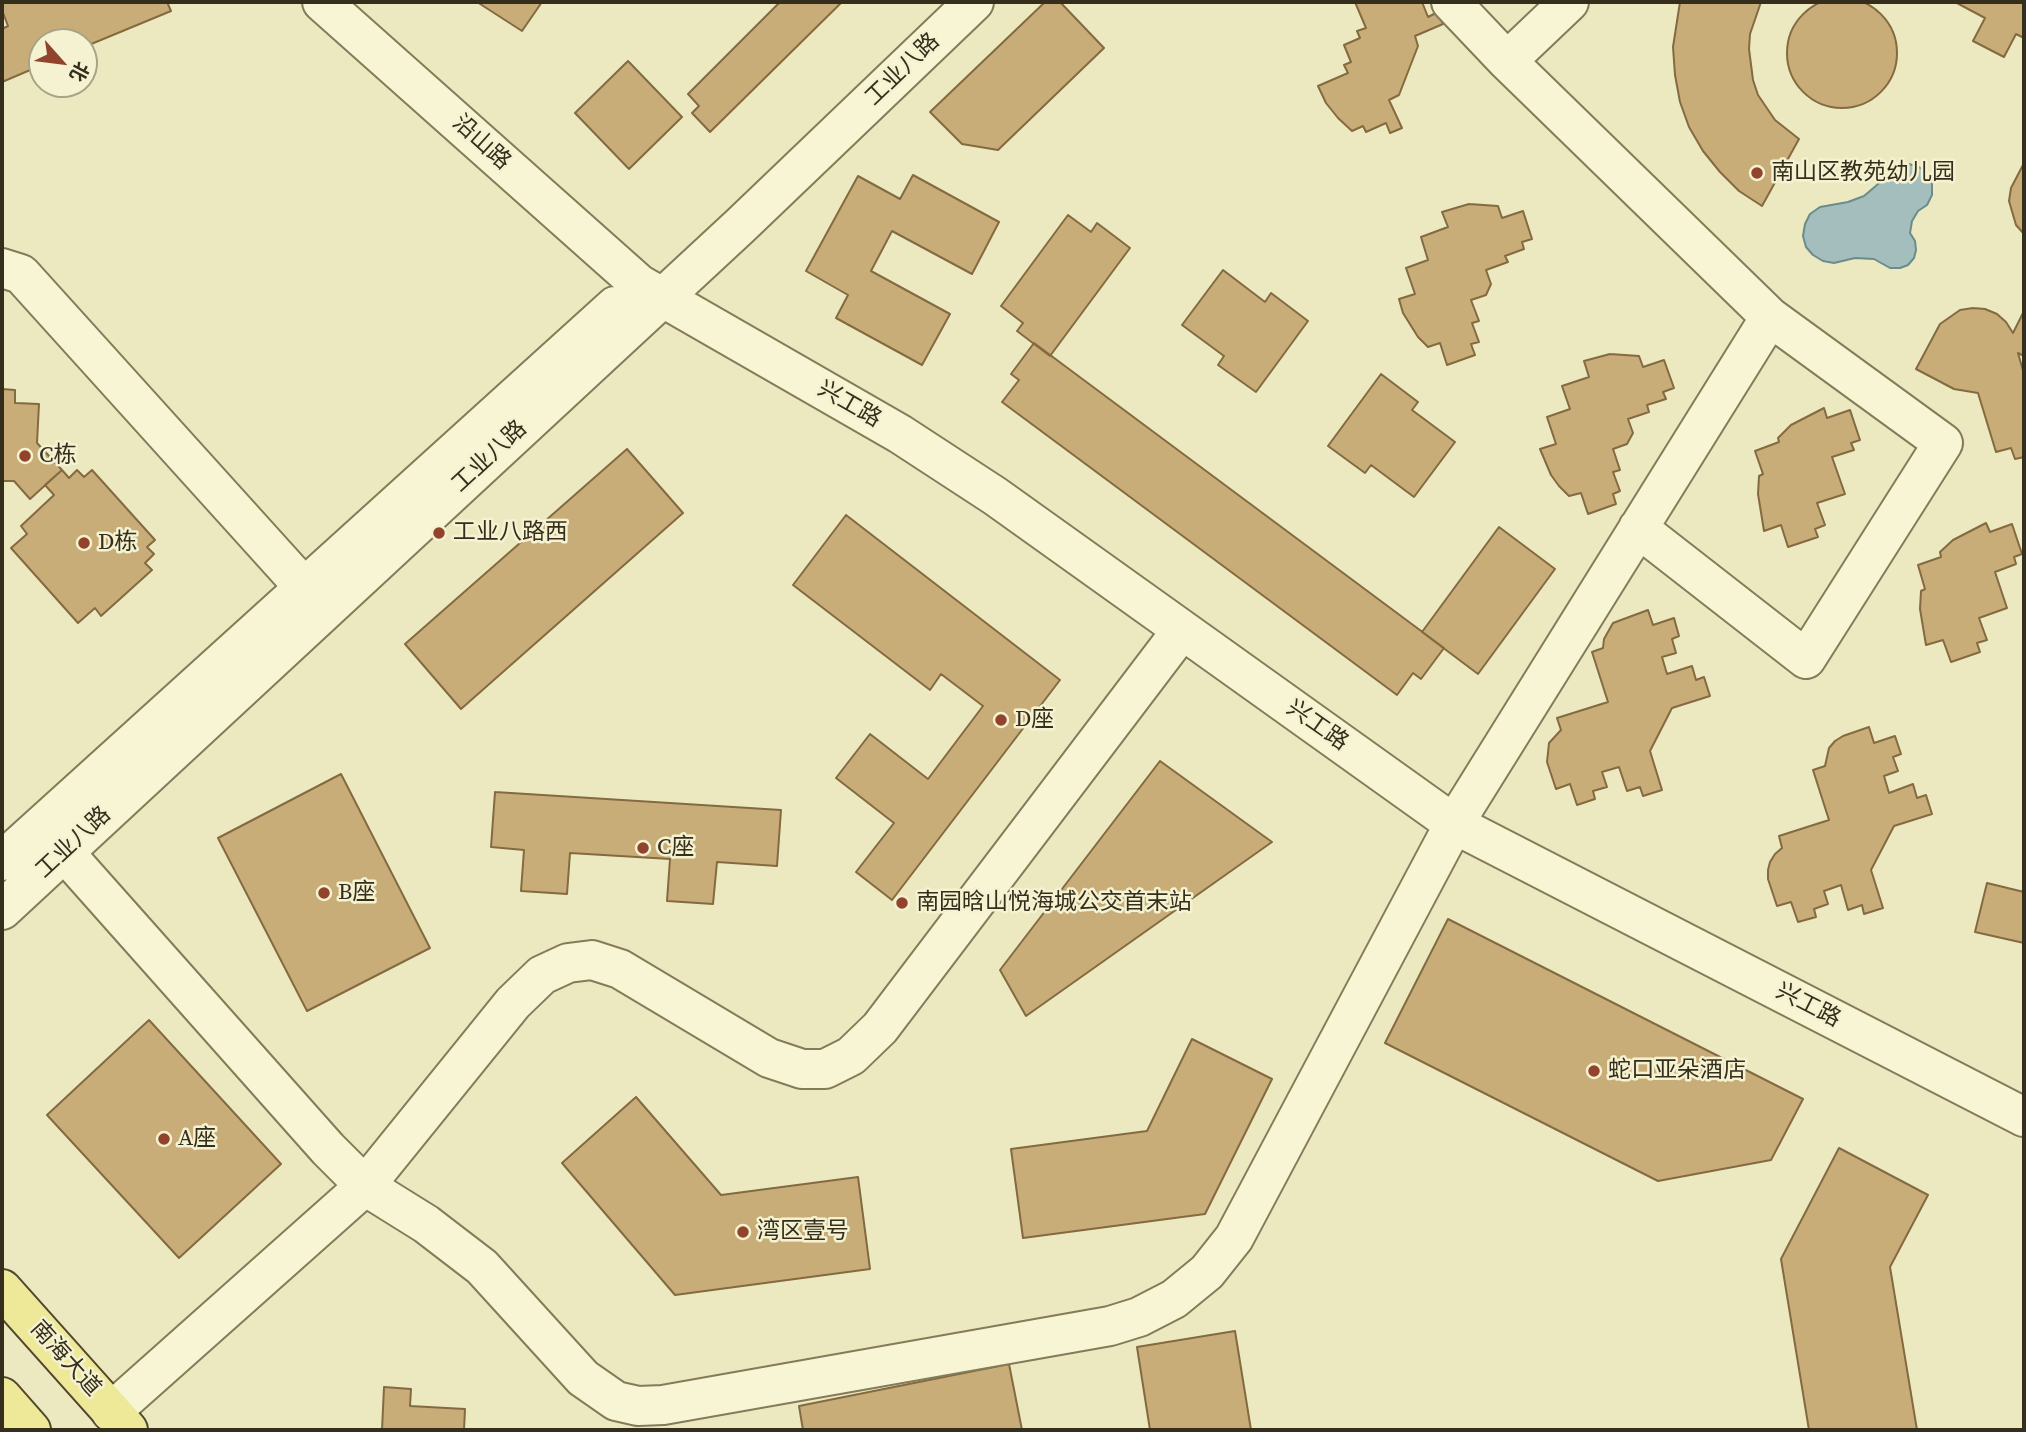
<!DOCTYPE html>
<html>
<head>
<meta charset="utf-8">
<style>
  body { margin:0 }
  #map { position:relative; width:2026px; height:1432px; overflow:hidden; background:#ece9c1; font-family:"Source Serif 4","Noto Sans SC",serif }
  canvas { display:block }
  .frame { position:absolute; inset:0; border:4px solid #352e1d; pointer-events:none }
  .north { position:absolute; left:28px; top:28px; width:70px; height:70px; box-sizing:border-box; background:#f4f2d0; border:2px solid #a8a488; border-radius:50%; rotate:118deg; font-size:19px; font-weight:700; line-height:28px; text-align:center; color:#352e1d }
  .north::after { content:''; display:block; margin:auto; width:24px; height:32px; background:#91432c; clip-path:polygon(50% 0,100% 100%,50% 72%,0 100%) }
</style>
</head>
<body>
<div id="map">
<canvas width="2026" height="1432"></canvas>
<div class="frame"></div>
<div class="north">北</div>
</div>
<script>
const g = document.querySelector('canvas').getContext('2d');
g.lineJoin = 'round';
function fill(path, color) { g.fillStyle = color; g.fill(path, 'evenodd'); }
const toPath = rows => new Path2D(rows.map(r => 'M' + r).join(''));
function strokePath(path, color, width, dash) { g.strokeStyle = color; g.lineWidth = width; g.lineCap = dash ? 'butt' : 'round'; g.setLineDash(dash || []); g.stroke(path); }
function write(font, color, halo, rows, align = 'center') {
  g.font = font + ' "Source Serif 4","Noto Sans SC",serif'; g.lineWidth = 5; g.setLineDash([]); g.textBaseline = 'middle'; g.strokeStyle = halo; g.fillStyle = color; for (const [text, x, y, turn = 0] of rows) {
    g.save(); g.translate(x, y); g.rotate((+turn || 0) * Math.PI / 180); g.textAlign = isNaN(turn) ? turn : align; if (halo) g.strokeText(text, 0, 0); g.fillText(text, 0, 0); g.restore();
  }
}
const water = toPath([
  [1909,164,1919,167,1928,174,1932,184,1932,195,1927,205,1918,211,1912,221,1910,233,1915,241,1916,250,1914,258,1908,265,1900,268,1890,268,1874,259,1855,258,1834,263,1823,261,1813,255,1806,247,1803,236,1805,224,1810,214,1820,207,1848,202,1864,196,1898,167,1909,164]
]);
const building = toPath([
  '1787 53a55 55 0 1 1 110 0a55 55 0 1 1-110 0Z',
  [2,2,167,2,171,11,84,47,84,42,42,42,42,65,2,82,2,29,8,26,2,10,2,2],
  [477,2,542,2,522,31,477,2],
  [780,2,842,2,710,132,692,113,699,106,688,94,780,2],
  [1045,2,1060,2,1104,48,998,150,962,144,930,112,1045,2],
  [1355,2,1422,2,1428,17,1438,12,1443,24,1415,36,1418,46,1399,95,1389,100,1402,128,1390,133,1386,123,1366,132,1363,126,1352,131,1338,118,1326,103,1318,86,1348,73,1344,65,1351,62,1344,45,1360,38,1357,31,1366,28,1355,2],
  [1680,2,1761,2,1750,34,1749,49,1753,80,1758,95,1775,120,1799,139,1762,206,1739,191,1720,172,1703,151,1689,127,1680,102,1675,75,1673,47,1680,2],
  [1955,2,2024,2,2024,38,2016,34,2004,57,1973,41,1985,18,1955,2],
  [628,61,682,117,629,169,575,113,628,61],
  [2024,163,2024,234,2016,225,2009,201,2011,188,2024,163],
  [913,175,999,222,972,274,892,231,871,271,950,314,922,365,836,318,848,295,806,271,858,176,900,199,913,175],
  [1469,204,1498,206,1502,218,1523,211,1532,239,1522,242,1524,249,1505,256,1508,262,1486,270,1491,284,1486,295,1471,300,1479,321,1472,323,1479,342,1471,344,1475,355,1447,365,1440,343,1428,347,1418,337,1403,313,1399,299,1415,294,1406,268,1428,260,1421,237,1448,227,1442,212,1469,204],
  [1068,215,1091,232,1097,223,1130,248,1050,356,1017,331,1023,323,1001,306,1068,215],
  [1223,270,1265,302,1271,293,1308,321,1256,392,1218,365,1224,356,1182,325,1223,270],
  [1973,308,1985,309,1997,314,2006,322,2013,333,2024,311,2024,356,2018,353,2024,374,2024,457,2015,459,2011,448,1996,452,1978,393,1954,389,1916,369,1940,324,1960,310,1973,308],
  [1034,343,1444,648,1421,679,1413,673,1397,695,1002,402,1019,380,1011,374,1034,343],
  [1610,354,1639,356,1643,367,1664,360,1674,388,1663,392,1666,399,1647,405,1649,412,1628,419,1633,433,1627,444,1613,449,1620,470,1613,472,1620,491,1613,494,1616,504,1588,514,1581,493,1569,496,1559,486,1551,475,1540,449,1556,444,1547,417,1570,409,1562,386,1589,377,1584,361,1610,354],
  [1381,374,1418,402,1412,410,1455,442,1414,497,1371,465,1365,473,1328,446,1381,374],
  [2,389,15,390,15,403,39,404,37,443,62,470,30,499,14,481,2,481,2,389],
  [1824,408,1827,418,1850,410,1860,440,1851,443,1854,450,1832,457,1845,494,1817,503,1825,525,1815,529,1818,537,1788,547,1781,525,1764,531,1758,494,1759,476,1763,474,1755,451,1779,442,1778,438,1791,425,1824,408],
  [627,449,683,513,461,709,405,644,627,449],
  [62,470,69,478,77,470,84,477,92,470,155,540,147,547,154,554,145,563,152,570,101,616,95,608,78,623,11,548,27,534,21,526,54,495,45,485,62,470],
  [846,515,1060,680,892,900,856,872,894,823,836,778,870,734,928,779,983,706,941,674,930,690,793,585,846,515],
  [1986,523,1990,532,2012,524,2022,554,2014,557,2016,564,1995,572,2007,608,1979,618,1987,640,1977,643,1980,652,1951,662,1943,640,1926,645,1920,609,1921,591,1925,589,1918,565,1941,557,1940,552,1953,540,1986,523],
  [1499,527,1555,569,1478,674,1422,632,1499,527],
  [1648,610,1653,625,1674,618,1679,636,1672,639,1676,653,1662,657,1667,674,1692,666,1696,680,1704,677,1710,696,1672,708,1650,751,1662,790,1643,796,1640,787,1627,791,1619,767,1602,772,1607,787,1593,791,1595,799,1577,805,1570,784,1556,789,1547,762,1549,743,1561,730,1557,718,1608,702,1592,652,1603,648,1604,639,1613,623,1648,610],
  [1869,727,1874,743,1895,736,1901,754,1893,757,1898,771,1884,776,1889,793,1913,784,1917,798,1926,795,1932,814,1894,826,1871,870,1883,908,1864,914,1862,905,1848,910,1841,885,1824,891,1828,904,1814,909,1816,917,1798,922,1791,902,1777,906,1768,879,1768,870,1770,862,1775,854,1782,848,1779,836,1829,820,1813,770,1825,766,1829,748,1835,741,1843,736,1869,727],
  [1160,761,1272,842,1026,1016,1000,970,1160,761],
  [341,774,430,948,307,1011,218,838,341,774],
  [495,792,781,810,777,866,717,862,713,904,667,901,670,859,570,853,567,894,521,891,524,850,491,847,495,792],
  [1987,883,2024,892,2024,943,1975,932,1987,883],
  [1448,919,1803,1099,1771,1160,1658,1181,1385,1043,1448,919],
  [149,1020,281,1164,179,1258,47,1115,149,1020],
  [1192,1039,1272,1079,1205,1214,1023,1238,1011,1149,1147,1131,1192,1039],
  [636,1097,721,1195,858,1177,870,1269,675,1295,562,1163,636,1097],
  [1839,1148,1928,1195,1890,1267,1917,1430,1809,1430,1781,1259,1839,1148],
  [1235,1331,1251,1430,1150,1430,1137,1347,1235,1331],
  [1009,1364,1022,1430,803,1430,799,1406,1009,1364],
  [384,1387,411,1389,410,1406,465,1409,464,1430,382,1430,384,1387]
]);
const minor = toPath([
  [322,2,639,284,900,434,995,496,1454,824,2024,1117],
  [1451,2,1507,61,1770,317,1943,443,1806,659,1638,528],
  [1507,61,1569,2],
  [2,268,21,274,321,606],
  [64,852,328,1149,365,1186,426,1224,482,1267,583,1378,616,1401,638,1406,663,1405,1110,1326,1139,1317,1174,1299,1207,1272,1234,1238,1454,824,1770,317],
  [2,861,615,306],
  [2,910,740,226,974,2],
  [111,1412,365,1186,513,1003,542,975,568,963,592,960,620,969,769,1058,802,1069,825,1069,851,1056,880,1028,1182,630]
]);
const major = toPath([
  [2,1289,128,1430],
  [2,1397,31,1430]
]);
const markers = [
  [1757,173,7,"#91432c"],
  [25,456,7,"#91432c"],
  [439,533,7,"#91432c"],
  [84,543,7,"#91432c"],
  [1001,720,7,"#91432c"],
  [643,848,7,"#91432c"],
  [324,893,7,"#91432c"],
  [902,903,7,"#91432c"],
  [1594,1071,7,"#91432c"],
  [164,1139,7,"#91432c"],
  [743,1232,7,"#91432c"]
];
const streetNames = [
  ["工业八路",903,70,-44],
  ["沿山路",481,143,42],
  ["兴工路",849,405,30],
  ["工业八路",490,457,-43],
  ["兴工路",1317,726,35],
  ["工业八路",74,843,-43],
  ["兴工路",1808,1006,27],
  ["南海大道",65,1359,48]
];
const poiNames = [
  ["南山区教苑幼儿园",1771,173],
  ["C栋",39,456],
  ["工业八路西",453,533],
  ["D栋",98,543],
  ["D座",1015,720],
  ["C座",657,848],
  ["B座",338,893],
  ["南园晗山悦海城公交首末站",916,903],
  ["蛇口亚朵酒店",1608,1071],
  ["A座",178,1139],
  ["湾区壹号",757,1232]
];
fill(water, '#a3bebd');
strokePath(water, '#6b8c8b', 2);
fill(building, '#c9ad78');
strokePath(building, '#836a40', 2);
strokePath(minor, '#847b59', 42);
strokePath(major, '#52472e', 42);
strokePath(minor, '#f7f5d4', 38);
strokePath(major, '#eee899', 38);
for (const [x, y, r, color] of markers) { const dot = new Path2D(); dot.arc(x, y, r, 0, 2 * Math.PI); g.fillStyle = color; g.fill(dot); strokePath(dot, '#f4f2d0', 2.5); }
write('23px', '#352e1d', '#f4f2d0', streetNames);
write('23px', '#352e1d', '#f4f2d0', poiNames, 'left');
</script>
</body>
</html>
